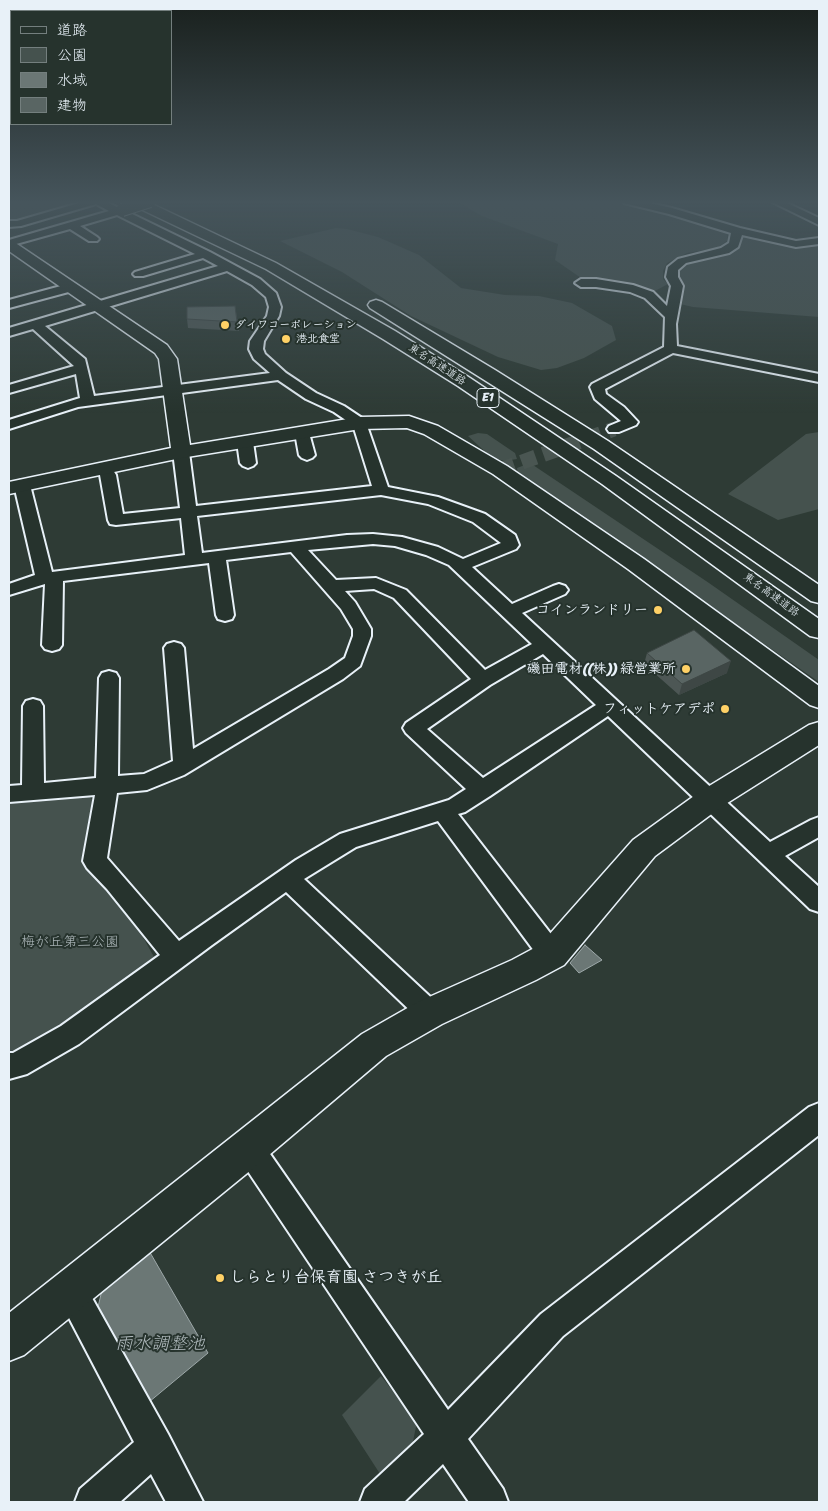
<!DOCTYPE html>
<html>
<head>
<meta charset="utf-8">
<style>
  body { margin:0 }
  #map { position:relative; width:828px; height:1511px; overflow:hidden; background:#2e3b35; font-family:Sriracha,"Klee One",sans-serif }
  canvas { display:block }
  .frame { position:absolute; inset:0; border:10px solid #e8f1f8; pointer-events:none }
  .legend { position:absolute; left:10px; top:10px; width:162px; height:115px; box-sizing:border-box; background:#26332d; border:1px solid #747f7e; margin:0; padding:6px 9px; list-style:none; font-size:15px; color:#e8f1f8 }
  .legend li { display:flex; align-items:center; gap:10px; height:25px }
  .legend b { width:25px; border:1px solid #747f7e }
</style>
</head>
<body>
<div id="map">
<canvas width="828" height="1511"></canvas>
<div class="frame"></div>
<ul class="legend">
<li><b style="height:6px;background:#26332d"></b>道路</li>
<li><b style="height:14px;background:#45524e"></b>公園</li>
<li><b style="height:14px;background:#6b7775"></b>水域</li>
<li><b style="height:14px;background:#596563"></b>建物</li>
</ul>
</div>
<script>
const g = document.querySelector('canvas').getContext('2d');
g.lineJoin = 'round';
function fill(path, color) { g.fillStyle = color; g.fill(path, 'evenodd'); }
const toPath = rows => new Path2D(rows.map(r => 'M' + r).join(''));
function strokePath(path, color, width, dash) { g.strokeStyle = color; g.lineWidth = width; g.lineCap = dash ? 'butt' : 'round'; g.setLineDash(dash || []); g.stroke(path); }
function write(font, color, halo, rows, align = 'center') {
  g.font = font + ' Sriracha,"Klee One",sans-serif'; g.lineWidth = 4; g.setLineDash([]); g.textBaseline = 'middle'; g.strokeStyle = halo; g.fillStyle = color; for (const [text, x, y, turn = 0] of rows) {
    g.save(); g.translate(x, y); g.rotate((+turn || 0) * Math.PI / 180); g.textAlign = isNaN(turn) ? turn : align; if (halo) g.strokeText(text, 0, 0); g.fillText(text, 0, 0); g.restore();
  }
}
const green = toPath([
  [9,201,86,201,12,223,9,222],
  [456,201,621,201,667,212,727,230,728,232,727,241,717,248,687,253,667,263,663,271,663,279,668,284,653,292,628,285,584,280,555,260,558,244,482,216],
  [336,228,347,229,378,237,419,255,461,288,505,295,539,296,572,303,612,326,616,340,584,358,557,368,541,370,498,357,411,316,342,272,280,241],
  [751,234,806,244,819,242,819,317,693,307,680,304,685,285,678,279,677,272,680,266,697,259,728,253,738,246,743,235],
  [819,432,819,509,778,520,728,494,806,434],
  [478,433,487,434,515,453,517,459,504,461,491,457,468,436],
  [530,463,709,583,819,660,819,682,518,473,517,468],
  [89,796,98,806,86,866,134,921,154,957,30,1049,9,1051,9,802],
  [381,1376,417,1422,412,1446,382,1477,342,1415]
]);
const water = toPath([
  [585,945,602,960,579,973,570,963,585,945],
  [148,1249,208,1353,149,1402,98,1307,103,1286,148,1249]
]);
const streetTunnel = toPath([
  [500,470,614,429]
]);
const street = toPath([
  [86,201,105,201,119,208,126,208,126,211,210,252,260,279,276,293,281,307,279,316,264,341,263,349,265,354,286,373,316,393,344,406,365,420,388,487,438,497,485,514,515,535,519,545,516,549,472,567,512,604,553,586,559,584,565,586,568,590,565,594,522,613,770,842,811,820,819,817,819,837,785,856,819,887,819,912,810,909,608,716,490,796,465,812,458,814,561,947,565,955,561,963,552,966,543,963,438,821,356,847,304,879,439,1005,443,1013,439,1021,430,1025,421,1021,286,892,212,945,79,1044,27,1074,9,1079,9,1053,13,1053,61,1026,160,955,107,889,87,868,83,861,95,795,9,802,9,786,22,785,23,706,26,701,33,699,40,701,43,706,44,783,96,778,99,678,102,673,109,671,116,673,119,678,118,776,144,774,173,761,164,648,167,644,174,642,181,644,184,648,193,749,329,669,345,658,353,636,353,629,341,609,291,552,226,560,234,615,232,619,225,621,218,619,216,615,209,563,63,581,62,645,59,649,52,651,45,649,42,645,45,584,9,595,9,584,35,575,14,485,16,482,22,480,28,482,30,485,52,572,185,555,181,518,116,525,110,524,108,520,100,475,96,468,98,465,110,465,116,475,123,514,180,508,173,452,176,449,181,447,186,449,189,452,196,506,372,486,353,425,334,412,306,399,278,380,78,407,9,429,9,420,80,398,76,374,9,393,9,385,74,366,33,329,9,336,9,328,218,266,203,258,143,276,135,276,133,274,135,272,195,254,117,215,80,226,97,237,99,239,97,241,89,241,70,229,9,246,9,240,109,211,96,204,21,226,9,227,9,221,17,221,86,201],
  [227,271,252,285,266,297,269,307,267,316,250,341,249,349,254,359,270,373,94,396,85,359,45,326,227,271],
  [381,495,428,504,473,522,501,543,463,559,438,547,402,537,373,534,347,535,202,553,197,516,381,495],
  [373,544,395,546,426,555,449,565,532,644,485,670,406,590,376,578,336,580,308,550,373,544],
  [374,589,394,598,471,679,406,723,403,728,406,733,466,789,449,800,340,834,296,860,179,941,107,858,117,793,147,790,184,775,343,679,360,666,371,636,371,629,355,602,345,591,374,589],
  [543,654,596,705,483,778,427,729,490,685,543,654],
  [623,201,641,201,672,208,740,228,796,241,819,238,819,244,796,247,742,235,738,247,729,253,686,263,678,270,678,277,683,286,676,324,677,346,819,374,819,382,673,353,605,389,606,394,624,407,638,422,636,425,619,432,609,432,607,429,609,426,621,421,595,399,590,387,592,384,664,347,665,317,645,298,630,292,596,287,581,287,575,283,581,279,596,279,633,285,653,292,667,306,671,286,666,277,668,267,678,259,721,248,729,243,731,233,669,214,624,203,623,201],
  [770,201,783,201,819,218,819,225,770,201],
  [72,283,78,287,76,290,9,308,9,300,72,283],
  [302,429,307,430,309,433,315,455,312,458,307,460,302,458,299,455,295,433,297,430,302,429],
  [245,437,250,439,253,442,256,463,253,466,248,468,243,466,240,463,237,442,240,439,245,437],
  [819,1103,819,1135,563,1336,468,1439,503,1489,508,1502,469,1502,443,1464,404,1502,360,1502,365,1489,424,1434,239,1158,234,1148,239,1138,249,1134,259,1138,448,1410,541,1314,809,1107,819,1103],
  [71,1275,82,1280,168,1434,203,1502,166,1502,151,1474,120,1502,75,1502,80,1489,134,1442,55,1291,60,1280,71,1275]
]);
const secondary = toPath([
  [9,241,14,242,167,345,177,359,190,445,360,417,409,416,438,426,507,466,644,559,819,686,819,708,810,705,628,569,493,474,424,434,407,428,360,429,181,458,9,494,9,482,171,448,159,359,155,353,9,251,9,241],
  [819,722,819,745,721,807,655,856,564,965,536,980,442,1024,386,1056,262,1161,24,1355,9,1361,9,1313,362,1034,418,1002,512,960,540,945,633,840,701,791,809,725,819,722]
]);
const highway = toPath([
  [128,201,146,201,276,263,395,331,470,378,616,476,819,619,819,638,810,636,602,484,458,386,383,339,266,269,130,204,128,201],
  [376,300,382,302,495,370,608,441,819,585,819,603,811,601,594,449,370,308,368,305,370,302,376,300]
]);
const streetBridge = toPath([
  [122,210,150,201]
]);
const wall = toPath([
  [235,306,239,331,188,328,187,319],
  [647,653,727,673,679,695,644,664]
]);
const shadedWall = toPath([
  [731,661,727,673,679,695,682,684]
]);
const building = toPath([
  [235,306,237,322,187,319,187,307,235,306],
  [694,630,731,661,682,684,647,653,694,630]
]);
const markers = [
  [225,325,5,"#ffd166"],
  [286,339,5,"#ffd166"],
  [658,610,5,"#ffd166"],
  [686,669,5,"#ffd166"],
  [725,709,5,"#ffd166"],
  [220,1278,5,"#ffd166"]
];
const farPoinames = [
  ["ダイワコーポレーション",235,325],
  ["港北食堂",296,339]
];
const farStreetnames = [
  ["東名高速道路",437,365,33],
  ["東名高速道路",771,595,36]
];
const shields = [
  [488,398,22]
];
const shieldNames = [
  ["E1",488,398]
];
const poiNames = [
  ["コインランドリー",648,610],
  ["磯田電材((株)) 緑営業所",676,669],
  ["フィットケアデポ",715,709]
];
const parkNames = [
  ["梅が丘第三公園",70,942]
];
const nearPoinames = [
  ["しらとり台保育園 さつきが丘",230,1278]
];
const nearWaternames = [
  ["雨水調整池",160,1344]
];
fill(green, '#45524e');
fill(water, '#6b7775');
strokePath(water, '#9da8a9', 1);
strokePath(streetTunnel, '#4a5652', 15, [15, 8]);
strokePath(street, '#e8f1f8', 4);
strokePath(secondary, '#e8f1f8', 3);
strokePath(highway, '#e8f1f8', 3);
fill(street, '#26332d');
fill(secondary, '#26332d');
fill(highway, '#26332d');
strokePath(streetBridge, '#e8f1f8', 14, []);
strokePath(streetBridge, '#26332d', 12);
fill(wall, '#4d5755');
fill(shadedWall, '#3e4745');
fill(building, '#596563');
strokePath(building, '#3e4745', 1);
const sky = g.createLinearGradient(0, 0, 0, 413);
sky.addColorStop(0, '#19201d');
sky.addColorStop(0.49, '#46555c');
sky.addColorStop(1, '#46555c00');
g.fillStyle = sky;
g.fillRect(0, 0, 828, 413);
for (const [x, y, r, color] of markers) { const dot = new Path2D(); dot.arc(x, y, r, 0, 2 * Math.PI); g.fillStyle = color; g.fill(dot); strokePath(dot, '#26332d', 2); }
write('bold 11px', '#e8f1f8', '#26332d', farPoinames, 'left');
write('11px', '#e8f1f8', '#26332d', farStreetnames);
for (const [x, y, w] of shields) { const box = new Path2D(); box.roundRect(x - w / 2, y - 9.5, w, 19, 4); g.fillStyle = '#26332d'; g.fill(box); strokePath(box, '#e8f1f8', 1); }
write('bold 12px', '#e8f1f8', null, shieldNames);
write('bold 14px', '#e8f1f8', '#26332d', poiNames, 'right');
write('14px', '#afb9bc', '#26332d', parkNames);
write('bold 16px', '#e8f1f8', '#26332d', nearPoinames, 'left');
write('italic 18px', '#b0babd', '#26332d', nearWaternames);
</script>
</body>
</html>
